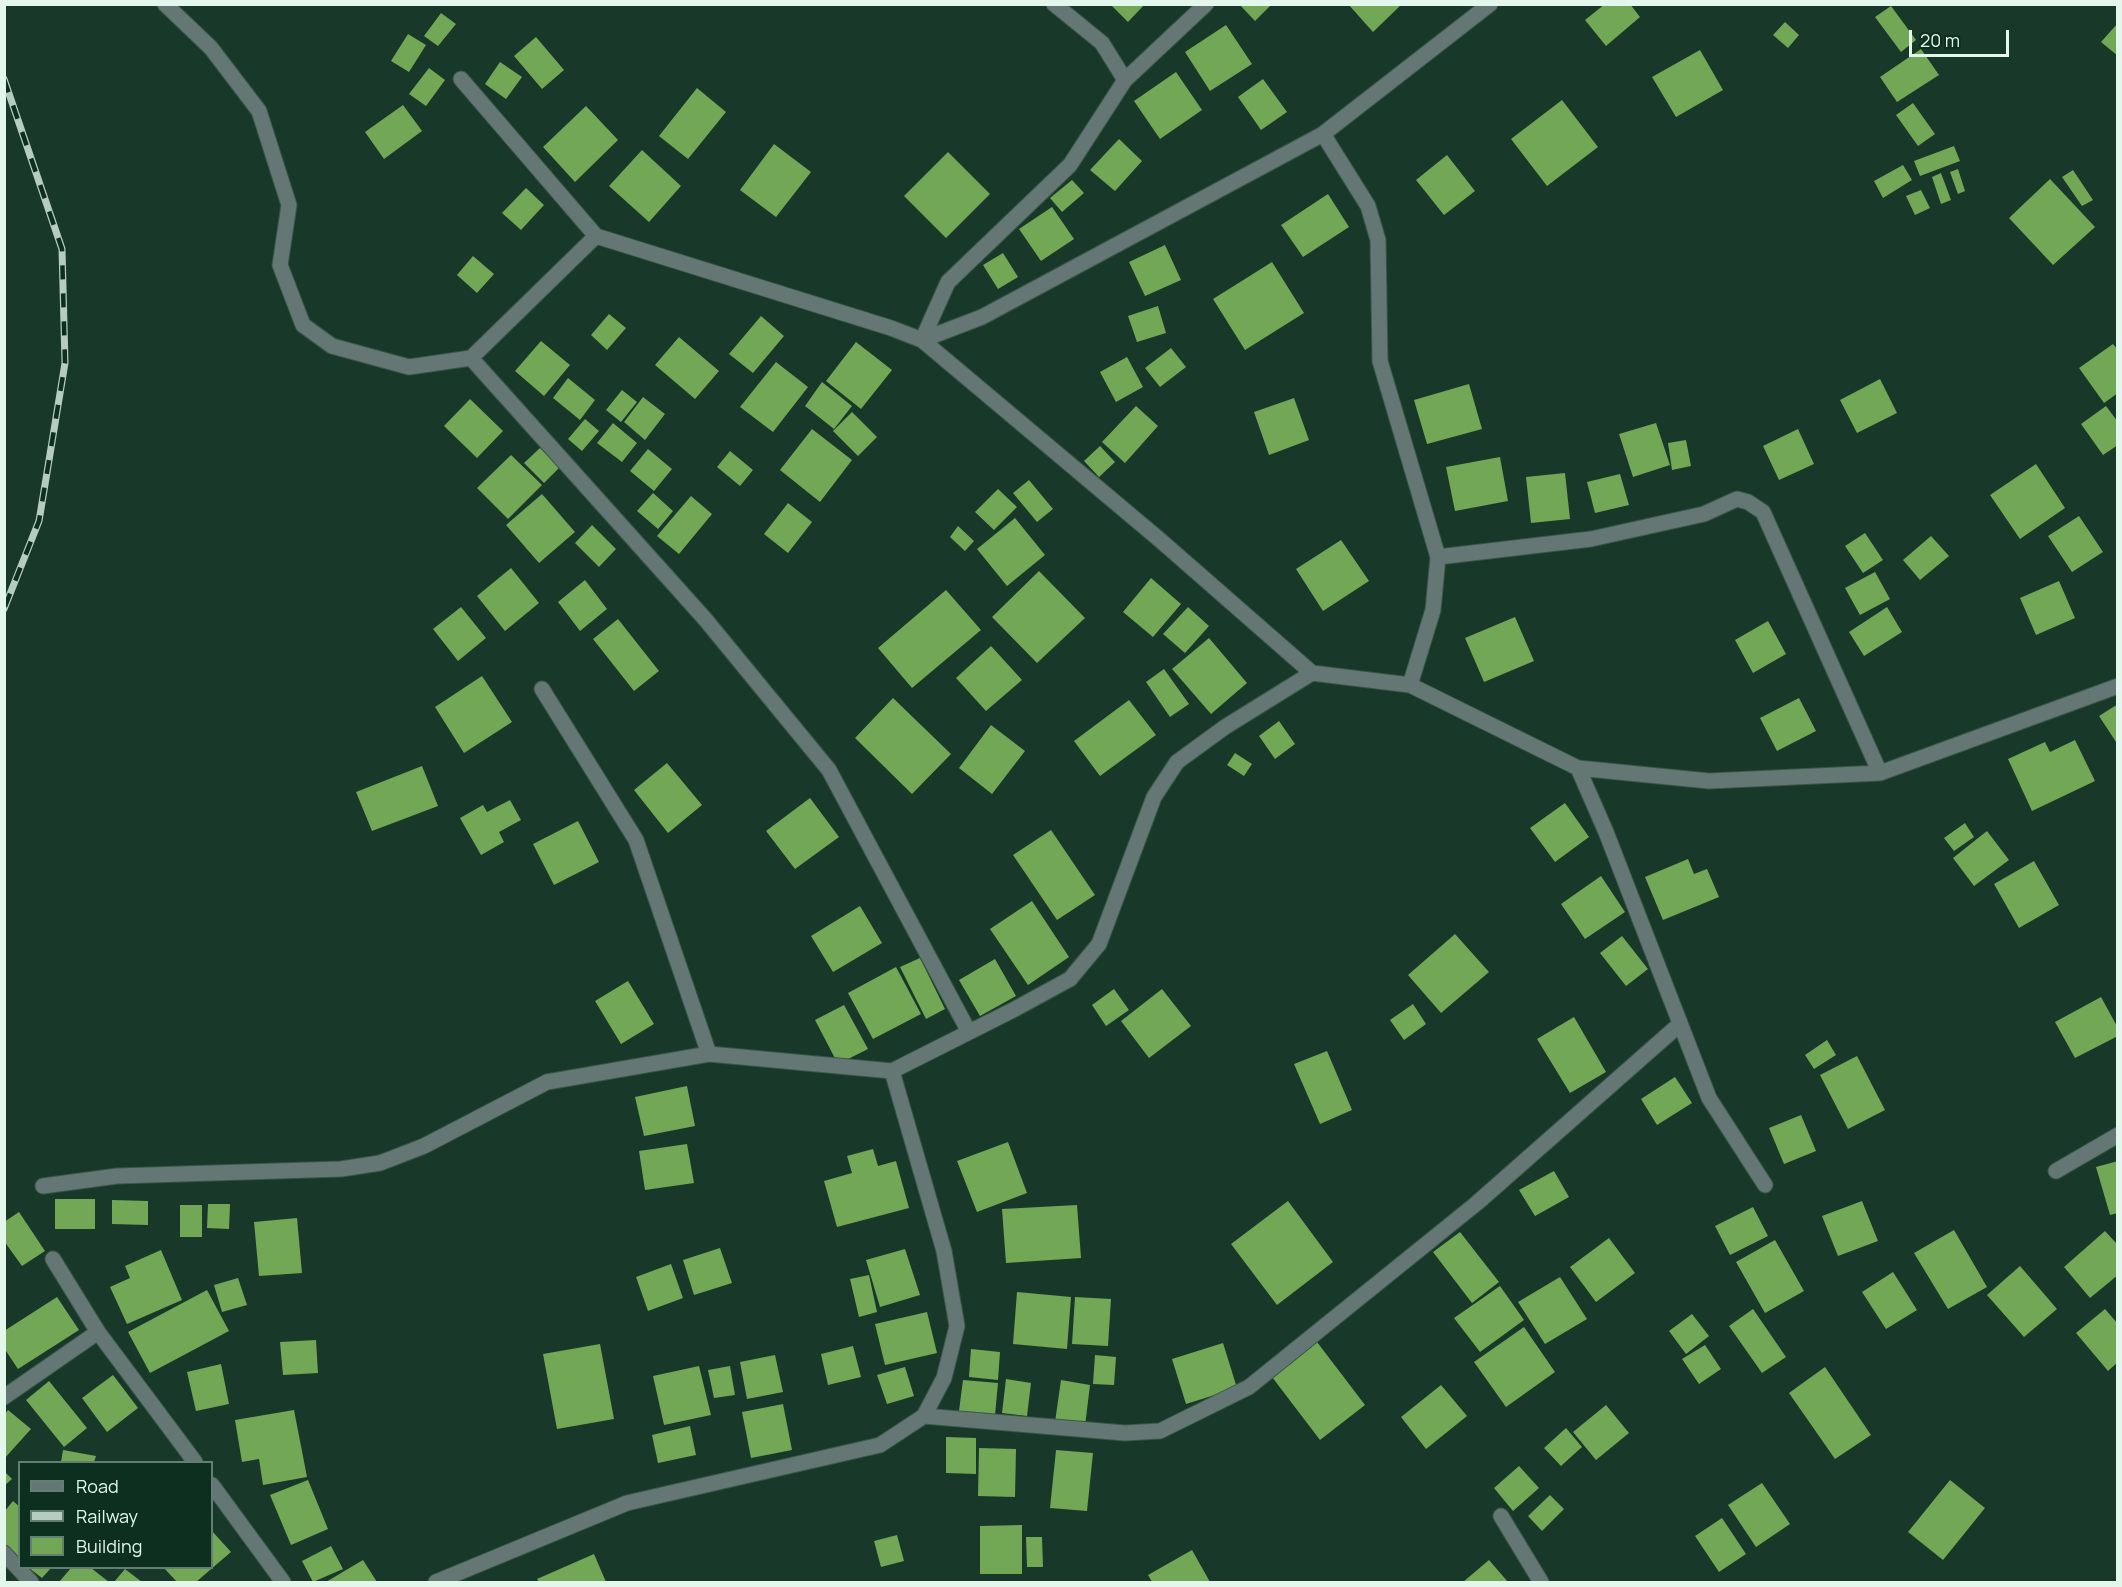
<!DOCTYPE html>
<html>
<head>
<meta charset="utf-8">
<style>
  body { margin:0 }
  #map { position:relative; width:2122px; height:1587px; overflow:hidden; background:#183929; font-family:Manrope,sans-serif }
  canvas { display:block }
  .frame { position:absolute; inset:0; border:6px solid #e4f7ec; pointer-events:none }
  .legend { position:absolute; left:18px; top:1461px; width:195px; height:108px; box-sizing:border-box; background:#0d2f20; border:2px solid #637f72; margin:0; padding:8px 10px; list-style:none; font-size:18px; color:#e4f7ec }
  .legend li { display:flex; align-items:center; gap:12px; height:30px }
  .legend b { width:30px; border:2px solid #637f72 }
  .scale { position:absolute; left:1909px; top:30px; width:100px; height:27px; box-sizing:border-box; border:3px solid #e4f7ec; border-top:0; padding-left:8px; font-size:18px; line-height:21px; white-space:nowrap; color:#e4f7ec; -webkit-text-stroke:4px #0d2f20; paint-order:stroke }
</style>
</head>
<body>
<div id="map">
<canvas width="2122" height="1587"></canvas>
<div class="frame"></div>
<ul class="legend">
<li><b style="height:8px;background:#647774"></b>Road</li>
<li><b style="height:8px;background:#b6ccc0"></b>Railway</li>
<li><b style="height:16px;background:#72a755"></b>Building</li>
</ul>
<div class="scale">20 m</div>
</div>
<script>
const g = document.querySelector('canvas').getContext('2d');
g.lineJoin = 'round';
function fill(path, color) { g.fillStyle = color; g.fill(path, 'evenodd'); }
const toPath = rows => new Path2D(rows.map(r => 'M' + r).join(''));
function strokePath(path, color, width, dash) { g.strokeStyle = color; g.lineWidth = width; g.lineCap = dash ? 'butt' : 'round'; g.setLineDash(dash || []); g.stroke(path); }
const building = toPath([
  [1110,4,1145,4,1128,22],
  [1239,4,1272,4,1255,21],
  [1348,4,1402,4,1373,32],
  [1605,4,1630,4,1640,17,1606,46,1585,20],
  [1891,6,1916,40,1901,52,1875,17],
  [441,13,456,24,438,46,424,36],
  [1785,22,1799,35,1788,48,1773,35],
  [2118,23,2118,56,2101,42],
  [1226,25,1252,64,1210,91,1185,52],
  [408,34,426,45,409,72,391,61],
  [536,37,564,70,542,89,514,56],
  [1921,49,1939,75,1897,102,1880,77],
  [1700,50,1723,90,1676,117,1652,77],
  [500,62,522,77,506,99,485,84],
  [429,68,445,80,426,106,409,94],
  [1176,72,1202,110,1160,139,1134,101],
  [1263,79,1287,112,1261,130,1238,97],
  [697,88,726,112,688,159,659,136],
  [1562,100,1598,147,1547,186,1511,139],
  [1913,103,1935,134,1918,146,1896,115],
  [403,105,422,131,384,159,365,132],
  [586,106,618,140,575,182,543,147],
  [1119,139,1142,161,1115,191,1090,170],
  [774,144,811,172,776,217,740,190],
  [1954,146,1960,161,1920,176,1914,161],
  [642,150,681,186,649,222,609,186],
  [948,152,990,194,946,238,904,196],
  [1447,155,1475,191,1444,215,1416,180],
  [1903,165,1912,180,1883,198,1874,181],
  [1958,169,1965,191,1958,194,1950,172],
  [2073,170,2093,200,2082,206,2062,177],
  [1941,173,1951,200,1941,204,1932,177],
  [2050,179,2095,227,2053,265,2009,218],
  [1072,180,1084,193,1062,212,1050,198],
  [526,188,544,205,521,230,502,213],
  [1921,190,1930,208,1915,215,1906,196],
  [1328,194,1349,227,1303,257,1281,225],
  [1052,207,1074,239,1041,261,1019,229],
  [1165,245,1181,280,1145,296,1129,262],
  [1003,253,1018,277,998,289,983,265],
  [473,256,494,274,477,293,457,275],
  [1272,262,1304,313,1245,350,1213,299],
  [1158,306,1166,333,1137,342,1128,316],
  [609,314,626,328,607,350,591,335],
  [761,316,784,336,753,373,729,354],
  [679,337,719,371,695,399,655,365],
  [541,341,570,365,544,396,515,371],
  [856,342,892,370,861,409,826,381],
  [2113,344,2118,350,2118,393,2104,403,2079,368],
  [1171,348,1186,367,1160,387,1145,368],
  [1127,357,1143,387,1116,402,1100,372],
  [776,362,808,387,773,432,740,407],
  [568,378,595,400,580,420,553,398],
  [1880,379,1897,413,1857,433,1840,400],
  [822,382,852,406,834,429,805,406],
  [1469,384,1482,429,1427,444,1414,400],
  [622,390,637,402,621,422,606,410],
  [643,397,665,414,645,440,624,422],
  [1294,398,1309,440,1269,455,1254,412],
  [470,399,503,431,477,458,444,426],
  [1136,406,1158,426,1125,463,1102,442],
  [2106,406,2118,422,2118,445,2103,455,2081,424],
  [852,412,877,437,858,456,833,431],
  [585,419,599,431,582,451,568,439],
  [613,423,637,443,622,462,597,443],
  [1656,423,1670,465,1633,477,1619,434],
  [812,429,852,460,820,502,780,470],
  [1798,429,1814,464,1779,480,1763,446],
  [1686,440,1691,466,1672,470,1668,443],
  [1100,446,1115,462,1099,477,1084,461],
  [540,448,560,467,544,483,524,463],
  [648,449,672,469,654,491,630,471],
  [730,451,753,470,740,486,717,467],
  [511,455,542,485,508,519,477,488],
  [1500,457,1508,501,1455,511,1446,467],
  [2036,464,2065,508,2020,539,1990,495],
  [1565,473,1570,519,1531,523,1526,477],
  [1620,474,1629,505,1595,513,1587,482],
  [1029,480,1053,509,1037,522,1013,493],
  [998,489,1017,507,994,530,975,512],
  [653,493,673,511,658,529,637,511],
  [542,494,575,532,539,563,506,525],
  [691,496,712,514,679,554,657,536],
  [788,503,812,522,788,553,764,534],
  [2079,516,2103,552,2072,572,2048,536],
  [1015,518,1045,555,1007,586,977,549],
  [592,525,616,549,599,567,575,543],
  [958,526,974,541,965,551,950,537],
  [1865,533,1883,560,1863,573,1845,546],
  [1931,536,1949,556,1920,580,1903,560],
  [1341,540,1369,581,1323,611,1296,569],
  [511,568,539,603,505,631,477,596],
  [1039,571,1085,618,1037,663,992,617],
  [1875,572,1890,599,1860,615,1845,588],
  [1151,578,1181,604,1153,637,1123,612],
  [585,580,607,609,580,631,558,602],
  [2059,581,2075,618,2036,635,2020,598],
  [946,590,981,630,912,688,878,648],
  [461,607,486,638,458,661,433,629],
  [1188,607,1209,626,1185,653,1163,634],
  [1887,607,1902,632,1864,656,1849,632],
  [1515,617,1534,661,1484,682,1465,638],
  [618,619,659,671,634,691,593,639],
  [1768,621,1786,654,1753,673,1735,640],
  [1209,638,1247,683,1211,714,1172,669],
  [991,646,1022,680,986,711,956,678],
  [1164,669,1189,704,1170,717,1146,682],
  [482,676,512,722,464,753,435,707],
  [893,698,951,754,912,794,855,738],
  [1799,698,1816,731,1777,751,1760,718],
  [1129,700,1156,735,1100,776,1074,741],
  [2118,704,2118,745,2099,716],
  [1279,721,1295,744,1275,759,1259,736],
  [991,725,1025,751,992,794,959,768],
  [2075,740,2095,781,2032,811,2008,759,2045,742,2050,752],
  [1235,753,1252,764,1244,776,1227,765],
  [667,763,702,805,668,833,634,790],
  [422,766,438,806,372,831,356,792],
  [810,798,839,837,795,869,766,831],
  [510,800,521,820,499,832,504,842,481,855,460,818,483,805,487,812],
  [1565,803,1589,837,1555,862,1530,828],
  [578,821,599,862,554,885,533,844],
  [1965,823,1974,837,1954,851,1944,838],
  [1051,830,1095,895,1057,920,1013,855],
  [1987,831,2009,860,1974,886,1953,858],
  [1688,859,1694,874,1707,869,1719,897,1663,920,1645,877],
  [2034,861,2059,905,2019,928,1994,884],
  [1601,876,1625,912,1585,939,1561,904],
  [1032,901,1069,957,1028,985,990,929],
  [860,906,882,943,833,972,811,936],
  [1455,934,1489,972,1441,1013,1408,975],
  [1622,936,1648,969,1626,986,1600,953],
  [920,958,945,1009,926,1019,900,967],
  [995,959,1016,996,980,1016,959,980],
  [896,967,921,1014,873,1039,848,993],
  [628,981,654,1024,621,1044,595,1001],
  [1114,989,1129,1010,1106,1026,1092,1005],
  [1162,989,1191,1026,1149,1058,1121,1021],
  [2101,997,2118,1028,2118,1036,2075,1058,2055,1022],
  [1413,1004,1426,1024,1404,1040,1390,1020],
  [844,1005,868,1049,838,1064,815,1020],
  [1574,1017,1606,1072,1570,1093,1537,1039],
  [1827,1040,1836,1055,1814,1069,1805,1055],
  [1327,1051,1352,1110,1320,1124,1294,1064],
  [1857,1056,1885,1110,1848,1129,1820,1075],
  [1675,1077,1692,1103,1657,1125,1641,1099],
  [687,1086,695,1126,644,1136,635,1097],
  [1801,1115,1816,1151,1784,1164,1769,1128],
  [1008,1142,1027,1193,977,1212,957,1161],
  [687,1144,694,1183,645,1190,639,1151],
  [873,1149,878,1166,896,1161,909,1208,837,1227,824,1181,852,1173,847,1156],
  [2118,1161,2118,1213,2110,1215,2096,1167],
  [1554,1171,1569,1197,1535,1216,1519,1190],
  [55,1199,95,1199,95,1229,55,1229],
  [112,1200,148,1201,148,1225,112,1224],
  [1288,1201,1333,1262,1277,1305,1231,1244],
  [1862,1201,1878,1241,1838,1256,1822,1216],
  [208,1204,230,1204,229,1229,207,1228],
  [180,1205,202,1205,202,1237,180,1237],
  [1077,1205,1081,1258,1006,1263,1002,1209],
  [1753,1207,1768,1236,1730,1255,1715,1226],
  [19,1212,45,1251,22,1266,4,1241,4,1222],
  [297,1218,302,1273,259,1276,254,1222],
  [1954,1230,1987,1287,1948,1309,1914,1253],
  [2105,1231,2118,1245,2118,1275,2090,1298,2064,1267],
  [1460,1232,1499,1282,1472,1303,1433,1252],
  [1609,1238,1635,1273,1596,1302,1570,1267],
  [1775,1240,1804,1291,1765,1313,1736,1262],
  [720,1248,732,1283,694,1295,683,1260],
  [905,1249,920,1295,880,1307,866,1260],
  [161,1250,182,1300,127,1324,110,1287,130,1278,125,1266],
  [671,1264,683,1298,648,1311,636,1277],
  [2020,1266,2057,1309,2024,1337,1987,1295],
  [1893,1272,1917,1310,1886,1329,1862,1292],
  [869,1275,877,1312,859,1317,850,1279],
  [1560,1277,1587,1319,1545,1344,1518,1302],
  [238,1278,247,1305,222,1312,214,1285],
  [1500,1286,1524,1320,1480,1352,1454,1318],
  [207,1290,229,1331,150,1373,128,1332],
  [1017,1292,1071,1297,1067,1349,1013,1344],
  [57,1297,79,1330,18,1369,4,1348,4,1331],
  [1075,1297,1111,1299,1108,1346,1072,1344],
  [1753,1309,1786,1357,1762,1373,1729,1326],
  [2105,1309,2118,1324,2118,1362,2108,1371,2076,1333],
  [927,1312,937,1353,885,1365,875,1324],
  [1692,1314,1709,1336,1686,1354,1669,1331],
  [1524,1327,1555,1372,1506,1407,1474,1362],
  [316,1340,318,1373,283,1375,280,1342],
  [1317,1342,1365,1405,1320,1440,1272,1377],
  [1223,1343,1237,1388,1186,1404,1172,1359],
  [600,1344,614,1419,557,1429,543,1354],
  [1705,1345,1721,1369,1699,1384,1682,1359],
  [853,1346,861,1377,828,1385,821,1354],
  [971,1349,1000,1352,998,1380,969,1377],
  [775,1355,783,1392,747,1399,740,1362],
  [1095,1355,1116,1357,1114,1385,1093,1384],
  [221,1364,229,1404,196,1411,187,1372],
  [699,1366,711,1415,664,1425,653,1376],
  [730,1366,735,1395,714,1398,708,1370],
  [905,1367,914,1396,887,1404,877,1375],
  [1825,1367,1871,1435,1835,1459,1789,1393],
  [113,1375,138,1408,107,1432,82,1398],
  [1006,1379,1031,1383,1027,1416,1002,1413],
  [963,1380,998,1383,995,1415,959,1411],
  [1061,1380,1090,1385,1085,1426,1055,1422],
  [49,1381,87,1428,64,1447,26,1400],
  [1441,1385,1467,1416,1426,1449,1401,1417],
  [783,1404,792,1450,751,1458,742,1412],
  [1606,1405,1629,1433,1596,1460,1573,1432],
  [8,1410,31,1429,4,1459,4,1415],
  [294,1410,307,1477,263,1485,259,1459,242,1462,235,1420],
  [690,1426,696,1455,658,1463,652,1435],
  [1566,1428,1582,1447,1561,1466,1544,1448],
  [946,1437,976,1438,976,1474,946,1473],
  [979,1448,1016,1449,1015,1497,978,1496],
  [63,1450,96,1456,94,1462,61,1462],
  [1056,1450,1093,1453,1087,1511,1050,1508],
  [1519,1466,1539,1488,1513,1511,1494,1488],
  [4,1471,12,1479,4,1486],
  [308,1480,328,1529,291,1545,270,1495],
  [1950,1480,1985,1508,1943,1560,1908,1532],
  [1762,1483,1790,1524,1756,1547,1728,1505],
  [1550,1495,1564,1509,1542,1531,1528,1516],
  [13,1501,20,1507,20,1559,4,1547,4,1512],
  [1722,1518,1746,1554,1719,1572,1695,1536],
  [1022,1525,1022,1574,980,1574,980,1526],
  [212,1531,231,1552,196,1582,177,1582,164,1568,212,1568],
  [897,1535,904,1561,881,1567,874,1541],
  [1026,1537,1042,1537,1043,1567,1027,1567],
  [331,1546,343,1569,313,1582,302,1561],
  [1192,1550,1210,1582,1152,1582,1148,1575],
  [594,1554,606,1582,539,1582,537,1579],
  [363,1560,377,1582,326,1582],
  [1489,1560,1508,1582,1463,1582],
  [29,1568,51,1568,42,1578],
  [71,1568,91,1568,109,1582,59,1582],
  [125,1569,142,1582,114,1582]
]);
const minor = toPath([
  [165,4,211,48,259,111,289,205,280,265,303,325,332,346,409,367,471,358,596,236],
  [1054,4,1102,43,1125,80],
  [461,79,596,236,891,328,922,340,1160,540,1312,673,1410,685,1578,768,1709,781,1880,773,2118,686],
  [1323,134,1368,206,1378,240,1380,361,1438,557,1433,610,1410,685],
  [922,340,982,317,1323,134,1490,4],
  [922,340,948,282,1070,165,1125,80,1206,4],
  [471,358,705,619,829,770,969,1032],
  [1438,557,1591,539,1704,514,1737,499,1748,502,1763,512,1880,773],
  [542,689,636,840,709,1054],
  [1578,768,1606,832,1709,1098,1765,1185],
  [2056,1171,2118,1135],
  [43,1186,117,1176,341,1169,380,1163,424,1146,547,1082,709,1054,892,1071,1013,1010,1070,979,1099,944,1154,797,1177,762,1225,727,1312,673],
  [53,1259,98,1332,195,1462],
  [4,1397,98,1332],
  [924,1416,1125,1433,1160,1431,1249,1387,1477,1203,1680,1024],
  [212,1485,283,1582],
  [1501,1516,1541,1582],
  [4,1553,31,1582],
  [436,1582,627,1503,880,1445,924,1416,944,1378,957,1326,944,1251,892,1071]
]);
const rail = toPath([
  [4,79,62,249,65,363,39,521,4,609]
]);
fill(building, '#72a755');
strokePath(minor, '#395748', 17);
strokePath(minor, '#647774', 15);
strokePath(rail, '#b6ccc0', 7);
strokePath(rail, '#0d2f20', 4.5, [14]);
</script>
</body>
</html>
